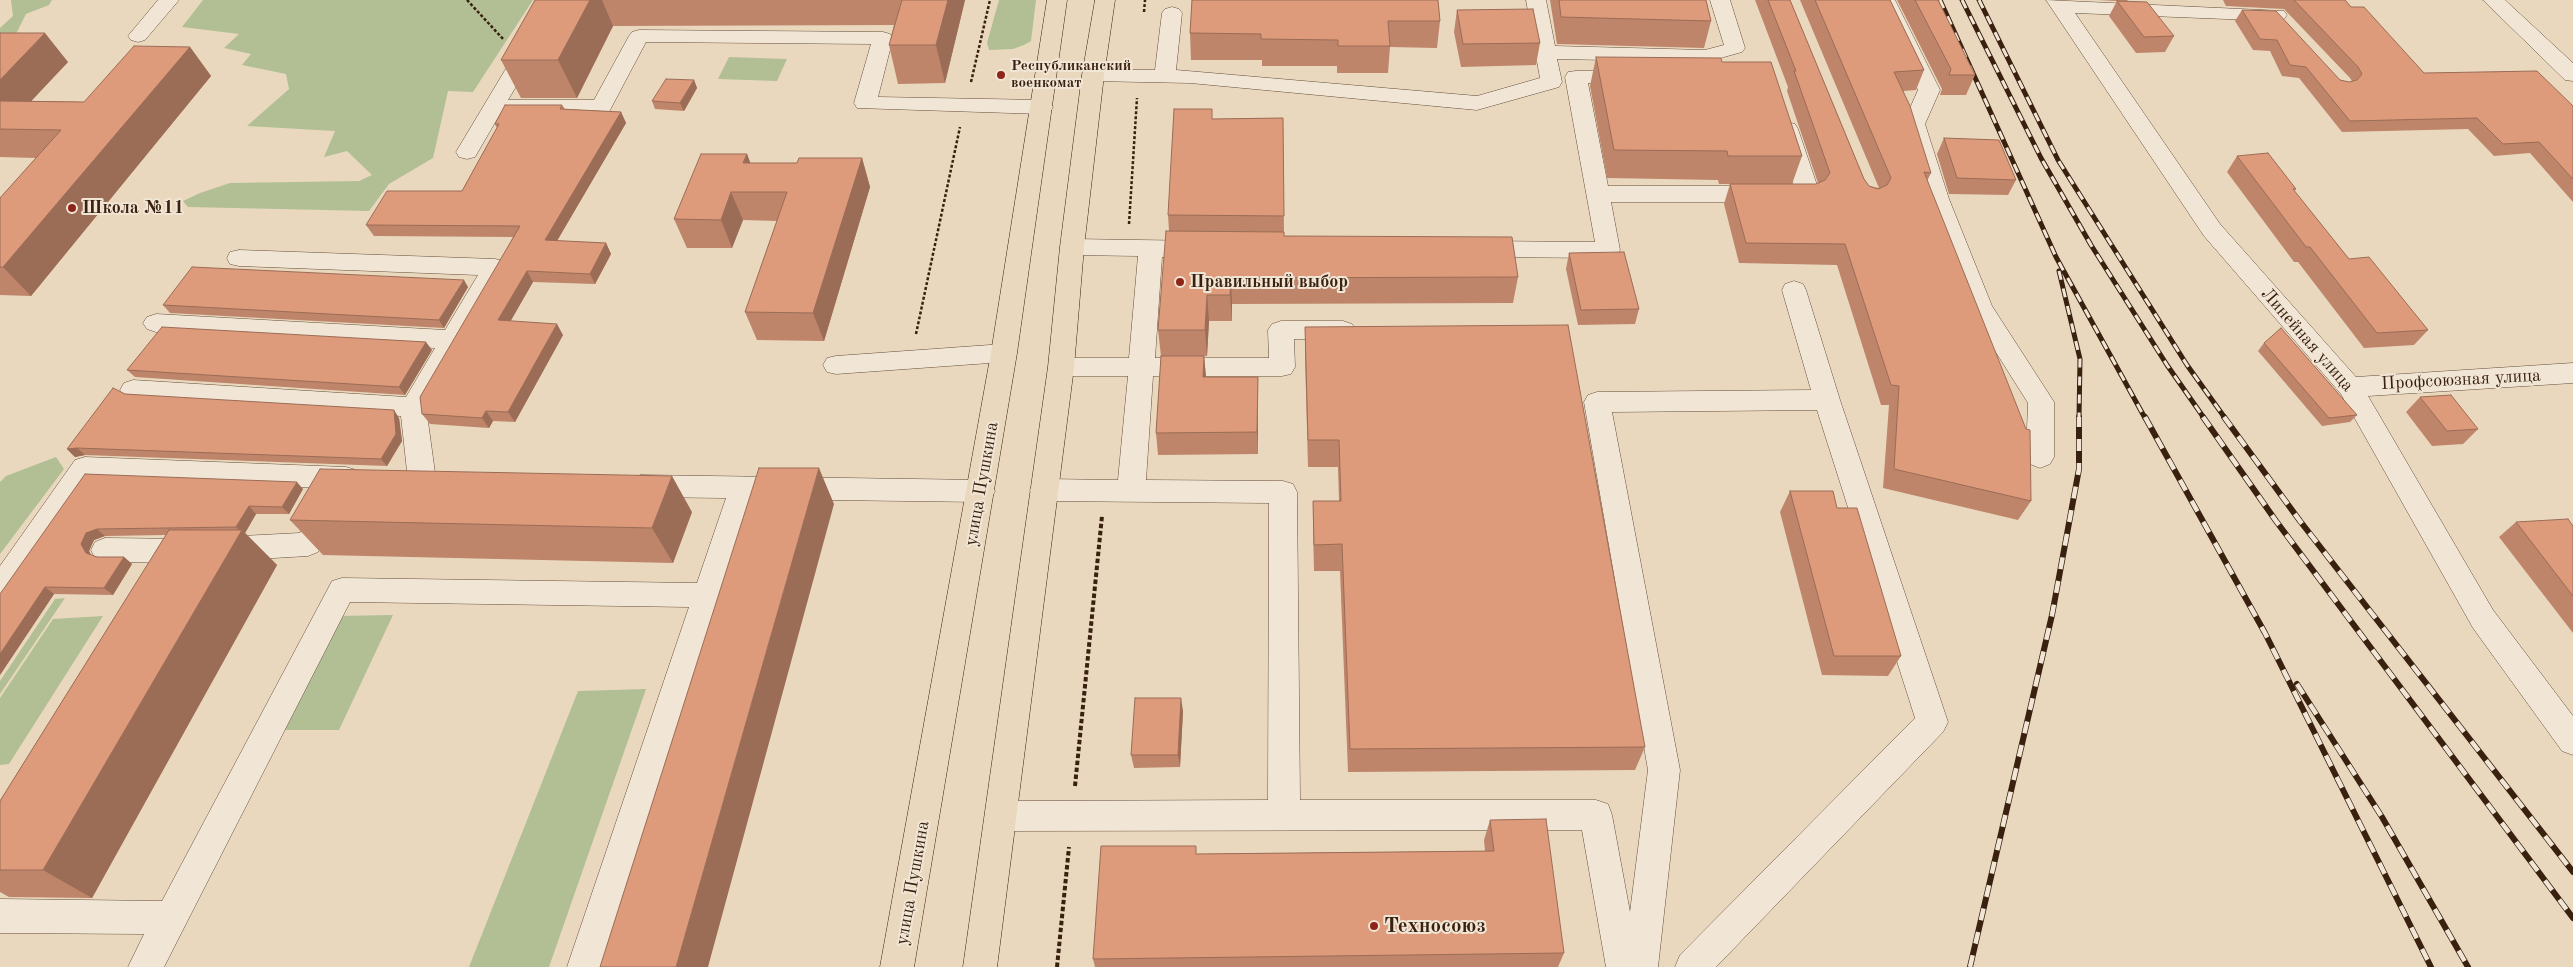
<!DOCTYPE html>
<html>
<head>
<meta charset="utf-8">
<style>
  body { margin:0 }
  canvas { display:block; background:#e9d8be }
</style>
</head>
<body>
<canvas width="2573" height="967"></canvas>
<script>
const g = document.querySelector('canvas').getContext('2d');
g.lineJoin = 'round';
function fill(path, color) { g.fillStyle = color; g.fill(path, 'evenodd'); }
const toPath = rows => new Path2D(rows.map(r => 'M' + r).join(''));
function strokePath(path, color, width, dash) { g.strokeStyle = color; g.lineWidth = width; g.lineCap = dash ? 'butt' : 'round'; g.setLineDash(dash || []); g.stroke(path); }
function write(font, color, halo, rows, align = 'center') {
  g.font = font + ' "Old Standard TT",serif'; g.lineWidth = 4; g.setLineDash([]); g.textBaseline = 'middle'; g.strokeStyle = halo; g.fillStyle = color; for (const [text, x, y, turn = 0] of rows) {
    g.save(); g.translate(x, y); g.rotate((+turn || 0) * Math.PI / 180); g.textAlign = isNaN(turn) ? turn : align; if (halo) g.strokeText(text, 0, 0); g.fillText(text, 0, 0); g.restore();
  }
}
const green = toPath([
  [11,0,52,0,49,5,26,14,14,38,0,52,0,28,13,16],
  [203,0,533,0,473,92,448,91,433,158,389,184,369,211,188,207,183,201,200,193,230,183,359,181,372,175,347,151,324,157,335,131,247,126,289,89,286,74,242,65,251,54,224,48,239,34,182,27],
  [999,0,1036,0,1031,41,1024,45,1013,49,989,50,987,43],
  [729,57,787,59,777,81,718,79],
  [56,457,64,469,0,554,0,482,6,476],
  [65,598,0,694,0,681,55,599],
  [393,615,339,730,278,730,335,616],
  [103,616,9,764,0,765,0,698,53,619],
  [646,689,549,967,469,967,578,691]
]);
const pathFar1 = toPath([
  [467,0,504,40],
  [1144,12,1145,0],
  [971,82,990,0],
  [1129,224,1137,98],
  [916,334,960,127]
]);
const path = toPath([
  [1075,786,1102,516],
  [1057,967,1069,847]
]);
const minor = toPath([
  [158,0,179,0,145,40,138,42,131,40,128,36,158,0],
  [547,0,567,0,508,100,594,100,629,36,632,32,639,30,883,32,890,34,893,38,878,97,1042,100,1050,102,1053,107,1050,112,1042,114,857,108,854,103,871,44,646,42,609,112,601,114,500,114,475,157,467,159,459,157,456,152,547,0],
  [1526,0,1546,0,1555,46,1705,50,1724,45,1710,0,1730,0,1745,48,1742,52,1706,62,1557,59,1562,82,1559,87,1477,110,1190,83,1093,81,1085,80,1082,75,1085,70,1093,69,1155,70,1162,13,1165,9,1172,7,1179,9,1182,13,1176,70,1477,96,1540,78,1526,0],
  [1875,0,1895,0,1940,90,1925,124,1949,199,1992,306,2054,402,2054,457,2050,464,2040,468,2030,464,2026,457,2028,403,1968,308,1925,199,1903,124,1918,90,1875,0],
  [2046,0,2284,11,2287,15,2284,19,2277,21,2075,13,2220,224,2356,377,2573,363,2573,383,2368,396,2493,610,2573,716,2573,755,2562,751,2473,628,2341,394,2204,236,2046,0],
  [2483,0,2505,0,2573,63,2573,81,2565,80,2483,0],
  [1576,71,1630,71,1638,72,1641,77,1638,82,1630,83,1588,83,1608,186,1794,186,1776,129,1779,124,1787,122,1795,124,1798,129,1820,194,1816,199,1808,202,1611,202,1620,250,1616,256,1608,258,1476,257,1468,255,1464,249,1468,243,1476,241,1595,242,1565,77,1568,72,1576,71],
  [1072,239,1203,241,1211,243,1215,249,1211,255,1203,257,1162,257,1155,358,1269,358,1268,330,1272,324,1281,321,1343,321,1352,324,1356,330,1352,336,1343,339,1294,339,1295,367,1291,374,1282,376,1153,376,1146,480,1283,481,1293,484,1297,492,1300,800,1596,800,1608,804,1612,815,1630,912,1648,770,1584,402,1588,395,1597,392,1811,390,1782,290,1785,284,1794,281,1803,284,1806,290,1840,400,1948,722,1943,732,1716,967,1675,967,1680,955,1915,718,1817,410,1612,412,1680,770,1658,967,1606,967,1582,830,1002,831,990,827,986,816,990,805,1002,801,1268,800,1269,503,1044,501,1034,498,1030,490,1034,482,1044,479,1118,480,1128,376,1061,376,1052,374,1048,367,1052,360,1061,358,1129,358,1138,256,1072,255,1064,253,1060,247,1064,241,1072,239],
  [239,250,495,259,504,261,507,267,426,407,436,480,432,488,422,491,412,488,408,480,401,416,133,400,124,397,120,390,124,383,133,380,406,397,435,348,156,332,147,329,143,323,147,317,156,314,445,330,478,275,239,266,230,264,227,258,230,252,239,250],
  [1004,344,1013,346,1017,353,1013,360,1004,362,836,374,827,372,823,365,827,358,836,356,1004,344],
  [85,457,346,467,356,470,360,478,356,486,346,489,92,479,10,598,0,601,0,566,75,460,85,457],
  [641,475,981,480,991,483,995,491,991,499,981,502,753,499,601,967,567,967,689,607,350,602,164,967,128,967,144,934,0,933,0,899,162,901,332,581,342,578,697,583,726,498,641,497,631,494,627,486,631,478,641,475],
  [328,498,338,501,342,509,318,552,308,556,222,561,212,557,208,549,212,541,222,537,300,533,318,501,328,498],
  [105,538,190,539,200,543,204,551,200,559,190,563,105,562,95,558,91,550,95,542,105,538]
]);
const major = toPath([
  [1047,0,1067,0,1017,353,914,967,880,967,991,353,1047,0],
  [1095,0,1115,0,1104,75,1084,247,1074,367,997,967,963,967,1048,367,1060,247,1082,75,1095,0]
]);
const railFar1 = toPath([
  [1940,0,2056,257,2145,418],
  [1962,0,2041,158,2091,245,2167,365,2204,418],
  [1979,0,2058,160,2187,365,2225,418],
  [2059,271,2080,359,2079,418]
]);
const rail = toPath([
  [2145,417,2265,633,2431,967],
  [2203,417,2276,521,2573,918],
  [2224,417,2300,521,2573,872],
  [2297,684,2382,817,2468,967],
  [1970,967,2052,615,2079,469,2079,417]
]);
const wall = toPath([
  [535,0,965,0,945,83,898,84,889,45,894,25,613,26,577,98,521,98,501,60],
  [1192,0,1440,21,1437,48,1390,47,1388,73,1337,73,1337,66,1262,66,1262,60,1191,60,1190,33],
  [1550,0,1706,0,1711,21,1704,48,1557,44],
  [1755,0,1790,0,1864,179,1869,186,1879,188,1800,0,1890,0,1924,70,1916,90,1903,91,1931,173,1927,181,2031,501,2018,520,1883,488,1889,405,1881,405,1837,265,1739,263,1724,204,1730,184,1719,184,1718,180,1607,178,1590,86,1596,57,1722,62,1802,156,1792,184,1816,184,1818,183,1787,91,1788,87],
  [1897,0,1938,0,1975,75,1966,95,1940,95,1942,89],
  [2097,0,2128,0,2127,1,2174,36,2165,52,2136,53,2109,16,2117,1],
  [2223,0,2345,0,2351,7,2424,73,2573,106,2573,202,2530,153,2494,156,2468,129,2342,132,2299,78,2282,76,2270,51,2253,50,2235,21,2242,10,2340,80,2349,82,2352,81,2350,78,2284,9,2226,6],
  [1457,10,1540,43,1536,65,1461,67,1454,32],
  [0,33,68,62,31,101,84,102,190,47,211,76,31,296,0,295,0,198,36,158,0,157],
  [694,80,697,88,684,111,655,109,652,101],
  [562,105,565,109,621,112,626,123,557,241,606,243,611,254,595,284,533,282,510,321,563,335,515,422,493,421,489,428,430,424,422,414,513,237,374,236,366,225,462,191,497,128,495,124],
  [1212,109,1212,119,1283,118,1284,236,1518,277,1513,303,1232,304,1232,321,1209,321,1207,356,1204,356,1206,377,1258,377,1258,454,1158,455,1156,433,1161,356,1158,330,1169,231,1168,215],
  [1944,138,2016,180,2008,195,1949,194,1937,154],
  [747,154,750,163,797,163,862,158,870,187,824,341,757,340,745,312,777,221,743,220,732,248,687,248,674,219],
  [2237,156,2296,189,2294,191,2349,259,2428,330,2414,345,2364,348,2298,262,2294,262,2227,172],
  [1569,253,1639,309,1635,324,1578,325,1566,269],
  [468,287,444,328,170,313,163,305],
  [1305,327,1645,747,1635,770,1348,772,1340,571,1314,571,1313,528,1313,501,1339,501,1338,467,1308,467,1305,355],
  [2264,343,2357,415,2350,422,2322,426,2258,351],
  [432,350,405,395,135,377,127,370],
  [125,394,399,418,402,441,387,466,85,455,75,457,67,449],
  [2420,397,2478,429,2463,444,2432,446,2406,412],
  [85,474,303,489,289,514,256,514,245,533,277,565,92,898,9,897,0,892,0,801,166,535,105,536,94,540,89,551,91,555,97,557,124,557,132,564,113,595,54,594,0,675],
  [1790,491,1837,508,1901,656,1888,676,1822,675,1780,512],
  [692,512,673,563,323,555,290,520],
  [2516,522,2573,526,2573,633,2499,537],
  [1183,711,1180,767,1134,768,1131,755],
  [1490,820,1564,953,1558,967,1095,967,1093,959,1197,854,1485,851,1484,840]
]);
const shadedWall = toPath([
  [590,0,602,0,613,26,577,98,558,60],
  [948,0,965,0,945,83,936,45],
  [45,33,68,62,5,129,0,123,0,80],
  [190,47,211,76,31,296,3,267],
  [694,80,697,88,684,111,680,103],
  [621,112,626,123,551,251,545,240],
  [747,154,758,183,743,163],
  [862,158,870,187,824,341,813,313],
  [731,192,743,220,732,248,721,220],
  [606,243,611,254,595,284,590,274],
  [527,271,533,282,505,331,498,320],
  [1231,278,1232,304,1232,321,1230,295],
  [464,280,468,287,444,328,439,320],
  [1207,295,1209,321,1207,356,1205,330],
  [557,324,563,335,515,422,508,412],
  [426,342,432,350,405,395,399,387],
  [1204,356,1206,378,1203,377],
  [1258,377,1258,454,1257,432],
  [394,410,399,418,402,441,387,466,381,459],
  [486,411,493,421,489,428,482,418],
  [77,448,85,455,75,457,67,449],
  [819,468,834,504,708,967,676,967],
  [672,476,692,512,673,563,652,528],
  [297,482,303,489,289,514,282,507],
  [249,506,256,514,245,533,277,565,92,898,43,870,241,532,236,527],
  [97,529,105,536,94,540,89,551,94,560,86,553,81,544,86,533],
  [124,557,132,564,113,595,104,588],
  [45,587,54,594,0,675,0,654],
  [1181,698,1183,711,1180,767,1178,755]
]);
const building = toPath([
  [535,0,590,0,558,60,501,60,535,0],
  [902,0,948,0,936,45,889,45,902,0],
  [1192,0,1438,0,1440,21,1388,21,1390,46,1338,46,1338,40,1261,39,1261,34,1190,33,1192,0],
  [1559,0,1706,0,1711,21,1561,17,1559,0],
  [1768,0,1790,0,1864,179,1869,186,1878,189,1887,185,1891,178,1815,0,1890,0,1924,70,1894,72,1910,106,1931,173,1924,172,2026,429,2030,430,2031,501,1894,469,1899,386,1891,385,1845,244,1746,243,1730,184,1816,184,1825,180,1830,173,1794,71,1796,71,1768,0],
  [1915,0,1938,0,1975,75,1949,75,1951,69,1915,0],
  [2294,0,2345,0,2351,7,2364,7,2424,73,2537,71,2573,106,2573,179,2539,142,2503,144,2477,118,2350,121,2306,67,2290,65,2277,40,2260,39,2242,10,2276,11,2340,80,2349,82,2357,80,2362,74,2358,67,2294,0],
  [2117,1,2147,2,2174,36,2144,37,2117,1],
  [1533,9,1540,43,1463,44,1457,10,1533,9],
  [0,33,45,33,0,80,0,33],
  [134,46,190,47,3,267,0,267,0,198,61,130,0,129,0,101,84,102,134,46],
  [1596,57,1721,58,1722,62,1771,62,1802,156,1728,156,1727,151,1614,150,1596,57],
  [666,79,694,80,680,103,652,101,666,79],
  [505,105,562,105,560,109,621,112,545,240,606,243,590,274,527,271,498,320,557,324,508,412,486,411,482,418,422,414,420,397,520,226,366,225,387,191,462,191,499,124,495,124,505,105],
  [1174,109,1212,109,1212,119,1283,118,1284,216,1168,215,1174,109],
  [1944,138,1999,140,2016,180,1957,178,1944,138],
  [2268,153,2296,189,2293,189,2349,259,2369,257,2428,330,2377,333,2310,247,2306,247,2237,156,2268,153],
  [701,154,747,154,743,163,797,163,799,158,862,158,813,313,745,312,787,192,731,192,721,220,674,219,701,154],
  [1166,231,1284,232,1284,236,1512,237,1518,277,1231,278,1230,295,1207,295,1205,330,1158,330,1166,231],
  [1624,252,1639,309,1581,310,1569,253,1624,252],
  [192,267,464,280,439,320,163,305,192,267],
  [1568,325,1645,747,1350,749,1342,544,1314,545,1313,501,1341,501,1339,440,1308,440,1305,327,1568,325],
  [162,327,426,342,399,387,127,370,162,327],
  [2281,328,2357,415,2329,418,2264,343,2281,328],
  [1161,356,1204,356,1203,377,1258,377,1257,432,1156,433,1161,356],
  [113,388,125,394,394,410,396,434,381,459,77,448,67,449,113,388],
  [2451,395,2478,429,2447,431,2420,397,2451,395],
  [759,468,819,468,676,967,600,967,759,468],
  [320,469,672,476,652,528,290,520,320,469],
  [85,474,297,482,282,507,249,506,236,527,97,529,86,533,81,544,86,553,97,557,124,557,104,588,45,587,0,654,0,594,85,474],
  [1790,491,1833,491,1837,508,1857,508,1901,656,1834,656,1790,491],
  [2568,519,2573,526,2573,596,2516,522,2568,519],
  [169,530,242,530,43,870,0,870,0,801,169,530],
  [1135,698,1181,698,1178,755,1131,755,1135,698],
  [1546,819,1564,953,1093,959,1101,846,1196,846,1196,854,1494,851,1490,820,1546,819]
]);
const markers = [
  [1001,75,5,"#8f2418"],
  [72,208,5,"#8f2418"],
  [1180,282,5,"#8f2418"],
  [1374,926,5,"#8f2418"]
];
const farPoinames = [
  ["Республиканский",1011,66],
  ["военкомат",1011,83]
];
const poiNames = [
  ["Школа №11",82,208],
  ["Правильный выбор",1190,282]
];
const streetNames = [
  ["Линейная улица",2307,340,49],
  ["Профсоюзная улица",2461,380,-3],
  ["улица Пушкина",982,484,-80],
  ["улица Пушкина",913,883,-80]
];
const nearPoinames = [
  ["Техносоюз",1384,926]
];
fill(green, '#b2bf95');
strokePath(minor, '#654e3b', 1);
strokePath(major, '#39200f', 1);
strokePath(pathFar1, '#39200f', 2.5, [3, 2]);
strokePath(path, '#39200f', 4, [4.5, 2.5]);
fill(minor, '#f1e6d5');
fill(major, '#e9d8be');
strokePath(railFar1, '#39200f', 5);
strokePath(rail, '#39200f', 6);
strokePath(railFar1, '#f1e6d5', 3, [9]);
strokePath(rail, '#f1e6d5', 4.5, [12]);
fill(wall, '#be856a');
fill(shadedWall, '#9b6c56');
fill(building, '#dd9b7b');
strokePath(building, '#9b6c56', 1);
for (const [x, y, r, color] of markers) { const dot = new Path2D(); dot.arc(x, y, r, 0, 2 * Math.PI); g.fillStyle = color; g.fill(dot); strokePath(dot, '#f1e6d5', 2); }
write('bold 15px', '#39200f', '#f1e6d5', farPoinames, 'left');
write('bold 18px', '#39200f', '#f1e6d5', poiNames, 'left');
write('18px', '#39200f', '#f1e6d5', streetNames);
write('bold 21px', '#39200f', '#f1e6d5', nearPoinames, 'left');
</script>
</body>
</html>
